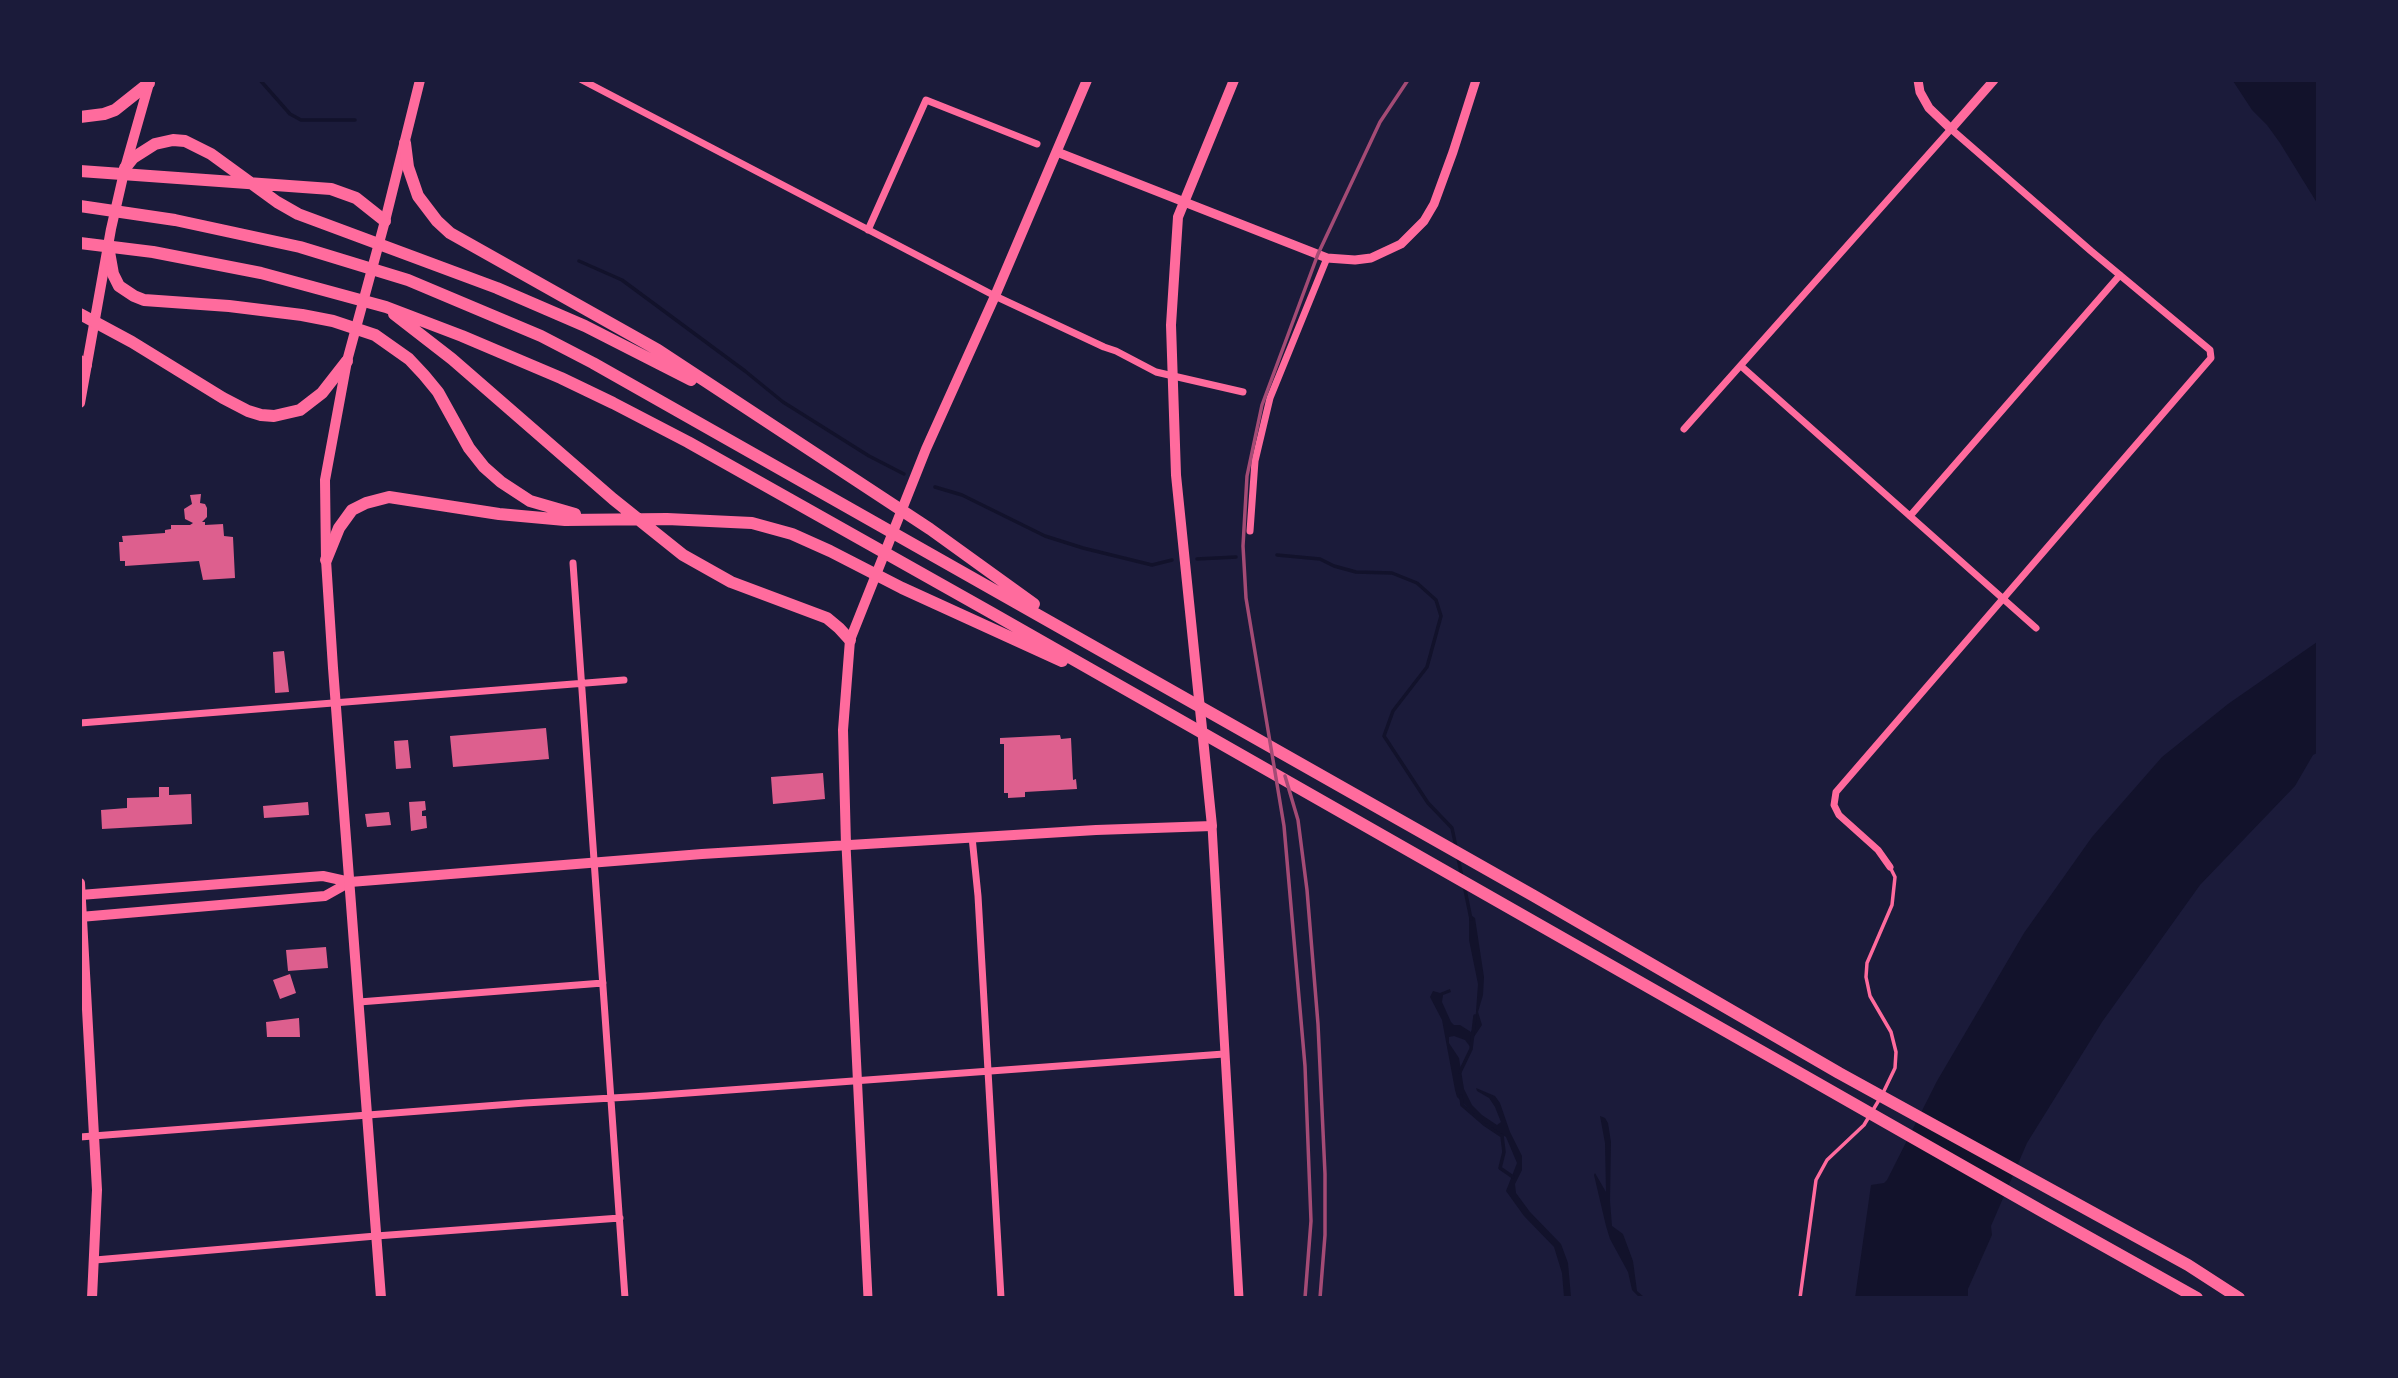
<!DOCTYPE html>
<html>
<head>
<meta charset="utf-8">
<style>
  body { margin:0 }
  #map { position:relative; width:2398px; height:1378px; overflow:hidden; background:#1b1b3a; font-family:"PT Sans Narrow",sans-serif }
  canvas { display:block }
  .frame { position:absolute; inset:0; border:82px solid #1b1b3a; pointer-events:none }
</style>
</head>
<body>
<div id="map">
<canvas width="2398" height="1378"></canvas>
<div class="frame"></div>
</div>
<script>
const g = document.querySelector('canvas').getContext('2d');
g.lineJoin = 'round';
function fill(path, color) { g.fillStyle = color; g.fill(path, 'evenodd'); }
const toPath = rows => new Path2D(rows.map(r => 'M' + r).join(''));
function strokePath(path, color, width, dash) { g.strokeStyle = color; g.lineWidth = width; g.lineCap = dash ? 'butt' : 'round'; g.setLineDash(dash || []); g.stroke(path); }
const water = toPath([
  [2233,81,2317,81,2317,203,2280,143,2267,125,2252,110],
  [2317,642,2317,753,2313,755,2295,786,2200,885,2102,1022,2027,1143,1991,1226,1992,1235,1968,1289,1968,1297,1855,1298,1871,1185,1884,1183,1887,1180,1937,1081,2024,933,2092,837,2162,757,2228,704],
  [1469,914,1475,918,1484,977,1483,995,1478,1012,1482,1025,1472,1040,1471,1048,1465,1040,1454,1036,1449,1037,1449,1043,1459,1058,1464,1089,1472,1105,1482,1115,1497,1125,1501,1122,1495,1107,1489,1098,1477,1091,1476,1088,1495,1096,1500,1103,1510,1132,1522,1156,1522,1170,1515,1184,1516,1193,1530,1212,1561,1244,1568,1263,1571,1297,1564,1297,1562,1273,1554,1247,1524,1216,1506,1191,1517,1163,1506,1137,1482,1122,1457,1097,1455,1090,1442,1020,1430,997,1433,991,1440,993,1450,989,1451,992,1443,995,1442,1002,1451,1022,1454,1025,1460,1025,1471,1032,1475,1025,1478,984,1469,940],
  [1600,1116,1605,1118,1608,1123,1611,1142,1610,1201,1612,1226,1623,1234,1633,1261,1637,1291,1644,1297,1639,1297,1632,1290,1628,1272,1610,1239,1606,1226,1594,1175,1595,1173,1606,1192,1605,1143]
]);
const stream = toPath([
  [260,80,290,114,301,120,355,120],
  [579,261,622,280,745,371,783,402,869,456,904,474],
  [935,487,962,495,1045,536,1083,548,1152,565,1172,560],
  [1277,555,1320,559,1334,566,1356,572,1392,573,1417,583,1436,600,1441,616,1427,667,1393,711,1384,736,1428,803,1452,828,1456,847],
  [1197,559,1236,557],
  [1458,858,1462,877],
  [1464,885,1471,919],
  [1460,1072,1471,1049,1475,1016],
  [1461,1096,1462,1105,1484,1124,1502,1136,1504,1152,1500,1168,1513,1177]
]);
const building = toPath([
  [201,494,200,503,205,504,207,508,207,517,202,522,205,522,205,525,223,524,224,536,233,537,235,578,203,580,199,561,125,566,125,561,120,561,119,542,123,542,122,536,165,533,165,530,171,529,171,525,190,525,193,523,185,519,184,509,192,504,190,495],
  [284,651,289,692,275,693,273,652],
  [546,728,549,759,453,767,450,736],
  [1060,735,1061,739,1071,738,1073,780,1076,779,1077,789,1025,792,1025,797,1008,798,1008,793,1004,793,1004,744,1000,744,1000,738],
  [408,740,411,768,396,769,394,741],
  [823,773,825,799,773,804,771,777],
  [159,787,169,787,169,795,191,794,192,824,102,829,101,810,127,808,127,798,159,797],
  [425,801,426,810,422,811,422,816,426,816,427,828,411,831,409,802],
  [308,802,309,815,264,818,263,806],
  [389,812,391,825,367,827,365,814],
  [326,947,328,968,288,971,286,950],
  [290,974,296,993,280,999,273,980],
  [299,1018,300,1037,267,1037,266,1022]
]);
const service = toPath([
  [1883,1093,1895,1068,1896,1052,1891,1032,1870,996,1866,977,1867,963,1892,905,1895,877,1891,869],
  [1800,1298,1816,1180,1827,1160,1864,1125,1879,1100]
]);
const minor = toPath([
  [582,80,995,296,1104,347,1116,351,1156,372,1243,392],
  [868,230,926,100,1037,144],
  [1741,366,2036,628],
  [1684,429,1951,129,2091,251,2210,350,2211,358,1836,792,1834,805,1839,815,1878,850,1890,867],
  [1910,516,2120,275],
  [1250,531,1255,461,1270,398,1327,258],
  [573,563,625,1298],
  [80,723,624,680],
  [972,837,978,896,1001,1298],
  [359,1002,603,983],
  [80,1137,525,1103,647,1096,1224,1054],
  [95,1260,376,1236,620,1218]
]);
const tertiary = toPath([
  [1918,80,1920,92,1929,108,1951,129,1994,80],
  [1057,152,1327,258,1355,260,1371,258,1401,244,1424,221,1434,204,1453,152,1476,80],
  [1212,826,1239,1298],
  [846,845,868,1298]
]);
const primary = toPath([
  [125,168,150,80],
  [385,221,420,80],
  [846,845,843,730,850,640,926,449,995,296,1087,80],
  [80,895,323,876,350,882,702,854,1096,830,1212,826,1176,475,1171,325,1178,217,1234,80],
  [80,917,325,896,350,882]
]);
const trunk = toPath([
  [80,403,111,229,125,168],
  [80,883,97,1190,92,1298],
  [381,1298,333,668,326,560,325,480,347,361,385,221]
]);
const motorway = toPath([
  [80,117,104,114,115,110,149,83],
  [405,143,408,167,418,196,437,221,450,233,658,350,930,529,1034,604],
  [125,168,133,158,155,144,173,140,185,141,211,154,277,202,298,214,497,288,585,326,691,380],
  [80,171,331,189,356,198,385,221],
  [80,206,175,220,300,247,408,280,541,336,593,363,1534,896,1839,1073,2188,1265,2239,1298],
  [80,243,153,252,261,273,386,307,462,336,561,378,613,403,688,442,990,612,2047,1214,2197,1298],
  [108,246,113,274,119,286,134,296,144,300,229,306,302,315,333,321,375,335,409,359,424,375,438,392,469,448,484,467,501,482,530,501,575,514],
  [80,314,132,342,223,398,248,411,261,415,274,416,300,410,322,393,347,361],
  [394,314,452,359,613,499,683,555,731,582,827,618,839,628,850,640],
  [80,361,86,365],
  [326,560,339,528,352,510,366,503,389,497,499,514,565,520,667,519,752,523,792,534,830,551,902,588,1062,661]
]);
const rail = toPath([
  [1285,776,1298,820,1307,890,1318,1024,1325,1174,1325,1235,1320,1298],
  [1305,1298,1311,1221,1305,1066,1284,826,1246,598,1243,546,1247,476,1262,405,1318,254,1380,122,1408,80]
]);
fill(water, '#12122b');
strokePath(stream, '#12122b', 3.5);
fill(building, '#dd5f8e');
strokePath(service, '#ff6b9d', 3.5);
strokePath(minor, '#ff6b9d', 7);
strokePath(tertiary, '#ff6b9d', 9);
strokePath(primary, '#ff6b9d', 10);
strokePath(trunk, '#ff6b9d', 10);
strokePath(motorway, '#ff6b9d', 12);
strokePath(rail, '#a44b75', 3.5);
</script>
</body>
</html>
